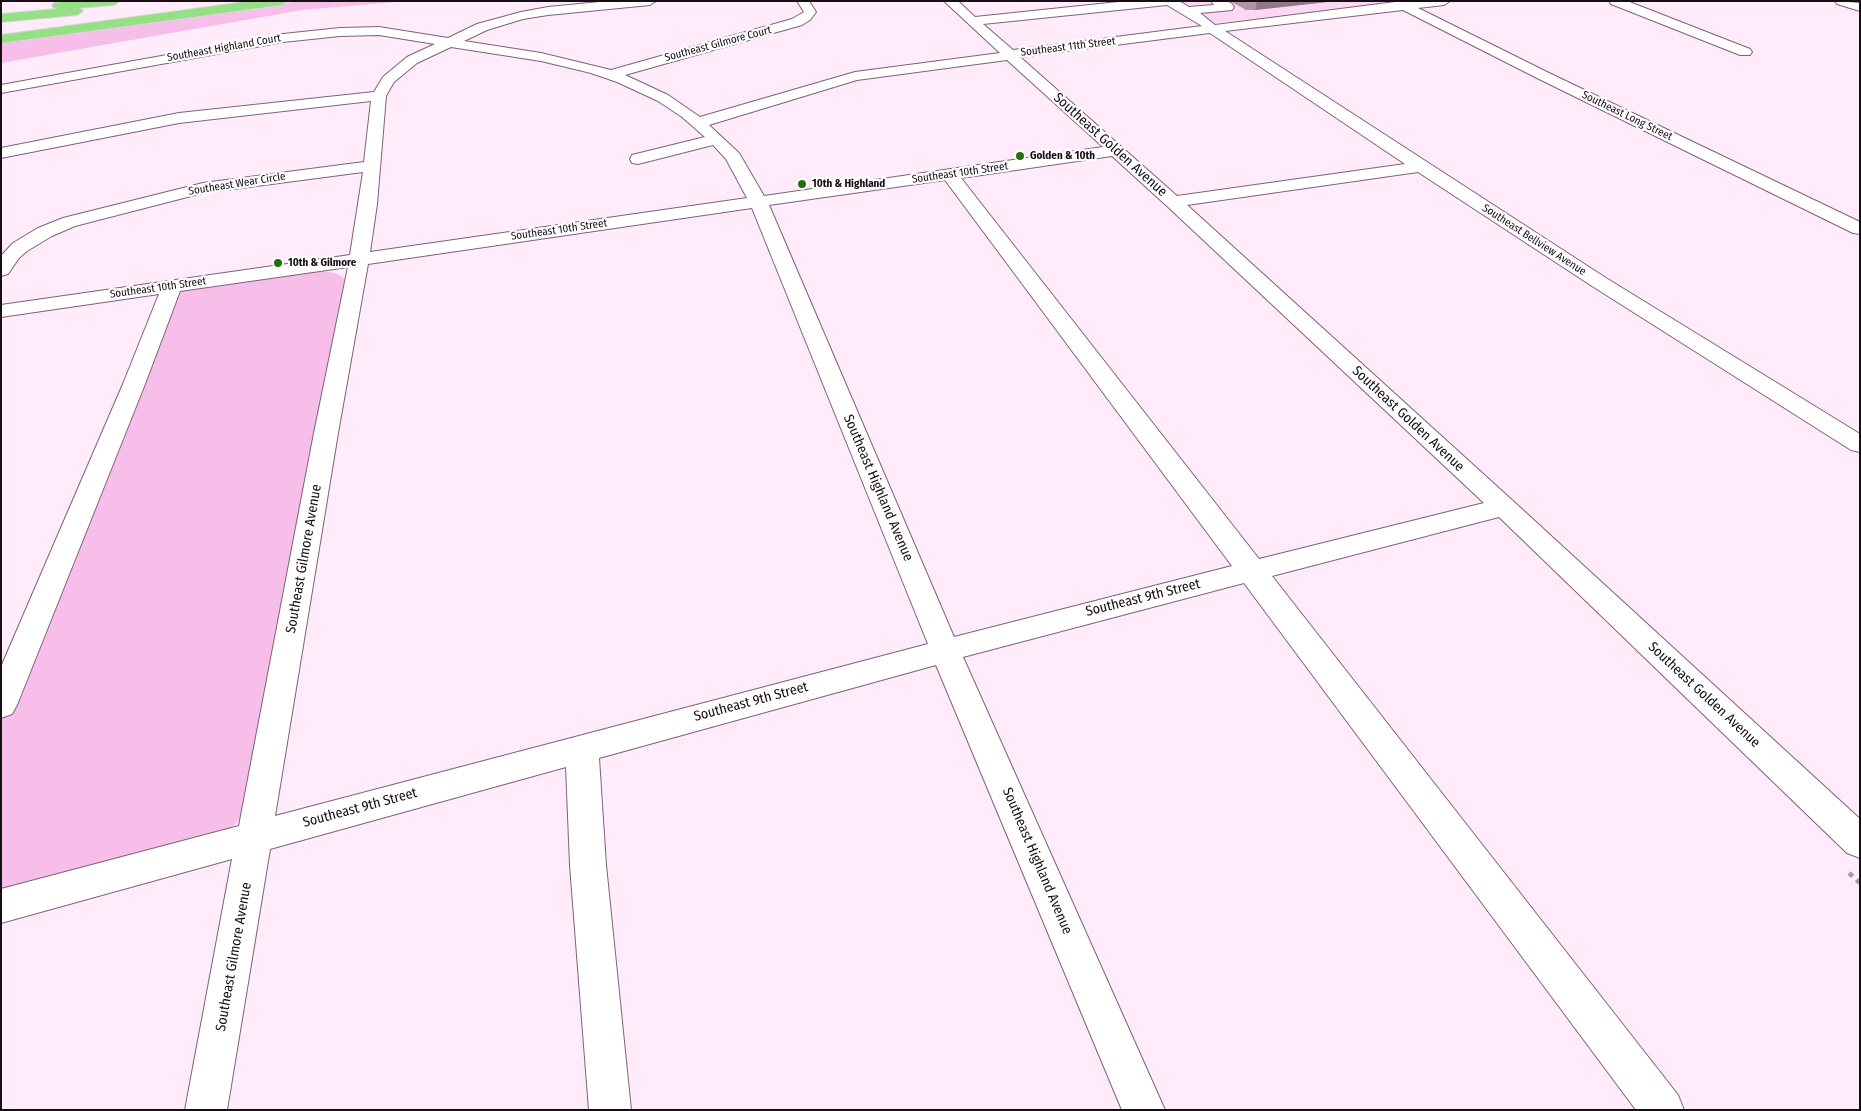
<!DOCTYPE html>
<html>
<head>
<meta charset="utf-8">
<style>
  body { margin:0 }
  #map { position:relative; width:1861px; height:1111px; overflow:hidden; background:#ffebf9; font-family:"Fira Sans Condensed",sans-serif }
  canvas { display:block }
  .frame { position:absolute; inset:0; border:2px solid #170d15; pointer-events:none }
</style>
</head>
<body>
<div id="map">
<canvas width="1861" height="1111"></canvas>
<div class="frame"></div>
</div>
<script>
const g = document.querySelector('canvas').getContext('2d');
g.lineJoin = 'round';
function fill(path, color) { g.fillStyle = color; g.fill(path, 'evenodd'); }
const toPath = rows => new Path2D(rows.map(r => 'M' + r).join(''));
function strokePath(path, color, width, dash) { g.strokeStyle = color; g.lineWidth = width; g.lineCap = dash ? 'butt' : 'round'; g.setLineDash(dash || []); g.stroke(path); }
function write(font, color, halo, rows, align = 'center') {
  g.font = font + ' "Fira Sans Condensed",sans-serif'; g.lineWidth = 4.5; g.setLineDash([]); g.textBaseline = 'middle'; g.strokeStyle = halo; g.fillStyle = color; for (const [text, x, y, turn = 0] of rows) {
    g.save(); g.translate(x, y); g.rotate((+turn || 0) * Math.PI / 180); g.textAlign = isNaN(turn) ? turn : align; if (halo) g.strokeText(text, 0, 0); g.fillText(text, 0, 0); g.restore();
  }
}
const built = toPath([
  [1179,1,1378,1,1383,4,1215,23]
]);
const green = toPath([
  [301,1,408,1,302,10,1,63,1,42],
  [323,271,335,273,344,278,344,287,243,815,228,832,1,892,1,709,176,292]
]);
const path = toPath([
  [1849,873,1860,883]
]);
const minor = toPath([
  [610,1,656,1,650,5,548,15,523,19,487,30,464,41,541,53,611,70,792,19,804,12,797,1,809,1,816,12,810,20,802,25,625,75,668,95,700,117,855,72,1000,53,944,1,958,1,975,17,1128,1,1179,1,1189,7,1214,5,1211,1,1227,1,1232,4,1234,7,1232,10,1200,13,1215,25,1403,1,1450,1,1444,5,1418,8,1549,73,1860,222,1860,234,1853,233,1539,79,1403,10,1225,31,1606,278,1860,434,1860,452,1851,450,1592,286,1418,172,1187,205,1513,501,1860,819,1860,858,1847,853,1499,517,1272,576,1678,1095,1684,1110,1636,1110,1244,583,963,657,1165,1110,1122,1110,936,665,599,758,606,865,631,1110,589,1110,570,865,566,767,270,849,227,1110,185,1110,232,859,1,923,1,889,239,826,314,433,348,267,180,291,145,384,17,705,12,714,1,718,1,667,123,384,159,294,1,317,1,305,350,255,363,172,203,193,75,226,52,236,27,251,19,258,8,274,1,276,1,256,13,243,38,228,63,218,203,183,364,162,371,101,179,123,1,158,1,148,179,113,374,92,383,77,407,57,435,44,379,35,340,36,283,42,1,93,1,85,283,34,340,28,379,27,448,38,477,24,521,12,548,7,610,1],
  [1167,5,1202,26,1013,50,983,24,1167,5],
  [1210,33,1405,164,1177,196,1020,57,1210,33],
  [451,47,541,61,591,73,617,82,658,101,682,117,705,137,632,155,630,159,632,163,638,164,713,145,726,159,747,198,370,252,377,204,386,96,394,82,417,63,451,47],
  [1007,60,1103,147,764,196,739,153,709,125,857,80,1007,60],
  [1112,156,1167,206,1484,503,1259,559,961,178,1112,156],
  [945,180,1232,566,954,637,769,205,945,180],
  [752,208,928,644,275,816,338,433,368,264,752,208],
  [1609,1,1627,1,1750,49,1752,52,1750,55,1740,55,1611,4,1609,1],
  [1835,1,1860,3,1860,11,1837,4,1835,1]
]);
const highway = toPath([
  [70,1,120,1,114,5,79,8,83,11,77,15,1,22,1,14,56,9,52,6,54,3,70,1],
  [252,1,287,1,281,5,1,43,1,35,252,1]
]);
const wall = toPath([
  [1230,1,1336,1,1255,10,1246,10]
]);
const shadedWall = toPath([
  [1257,1,1336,1,1255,10]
]);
const markers = [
  [1020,156,5,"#266f0f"],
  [802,184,5,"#266f0f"],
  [278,263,5,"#266f0f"]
];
const farStreetnames = [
  ["Southeast Gilmore Court",718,44,-15],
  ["Southeast 11th Street",1068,47,-7],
  ["Southeast Highland Court",224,48,-10],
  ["Southeast Long Street",1627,116,26],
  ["Southeast 10th Street",960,173,-8],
  ["Southeast Wear Circle",237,184,-9],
  ["Southeast 10th Street",559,230,-8],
  ["Southeast Bellview Avenue",1534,240,33],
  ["Southeast 10th Street",158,288,-8]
];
const farPoinames = [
  ["Golden & 10th",1030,156],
  ["10th & Highland",812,184],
  ["10th & Gilmore",288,263]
];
const streetNames = [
  ["Southeast Golden Avenue",1110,145,42],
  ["Southeast Golden Avenue",1408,419,43],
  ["Southeast Highland Avenue",878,488,67],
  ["Southeast Gilmore Avenue",304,559,-80],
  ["Southeast 9th Street",1143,598,-14],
  ["Southeast Golden Avenue",1704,695,43],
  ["Southeast 9th Street",751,702,-15],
  ["Southeast 9th Street",360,808,-15],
  ["Southeast Highland Avenue",1037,861,67],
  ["Southeast Gilmore Avenue",234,957,-80]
];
fill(built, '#fed7f3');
fill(green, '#f6bee8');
strokePath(minor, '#7f6277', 2);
strokePath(highway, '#dad8da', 2);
strokePath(path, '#a999a4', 4.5, [5, 5]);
fill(minor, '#fff');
fill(highway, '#95e084');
fill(wall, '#b095a9');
fill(shadedWall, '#907989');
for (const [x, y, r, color] of markers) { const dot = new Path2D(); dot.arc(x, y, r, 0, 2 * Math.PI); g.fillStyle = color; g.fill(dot); strokePath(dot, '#fff', 2); }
write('11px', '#170d15', '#fff', farStreetnames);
write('bold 11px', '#170d15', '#fff', farPoinames, 'left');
write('14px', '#170d15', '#fff', streetNames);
</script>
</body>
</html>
